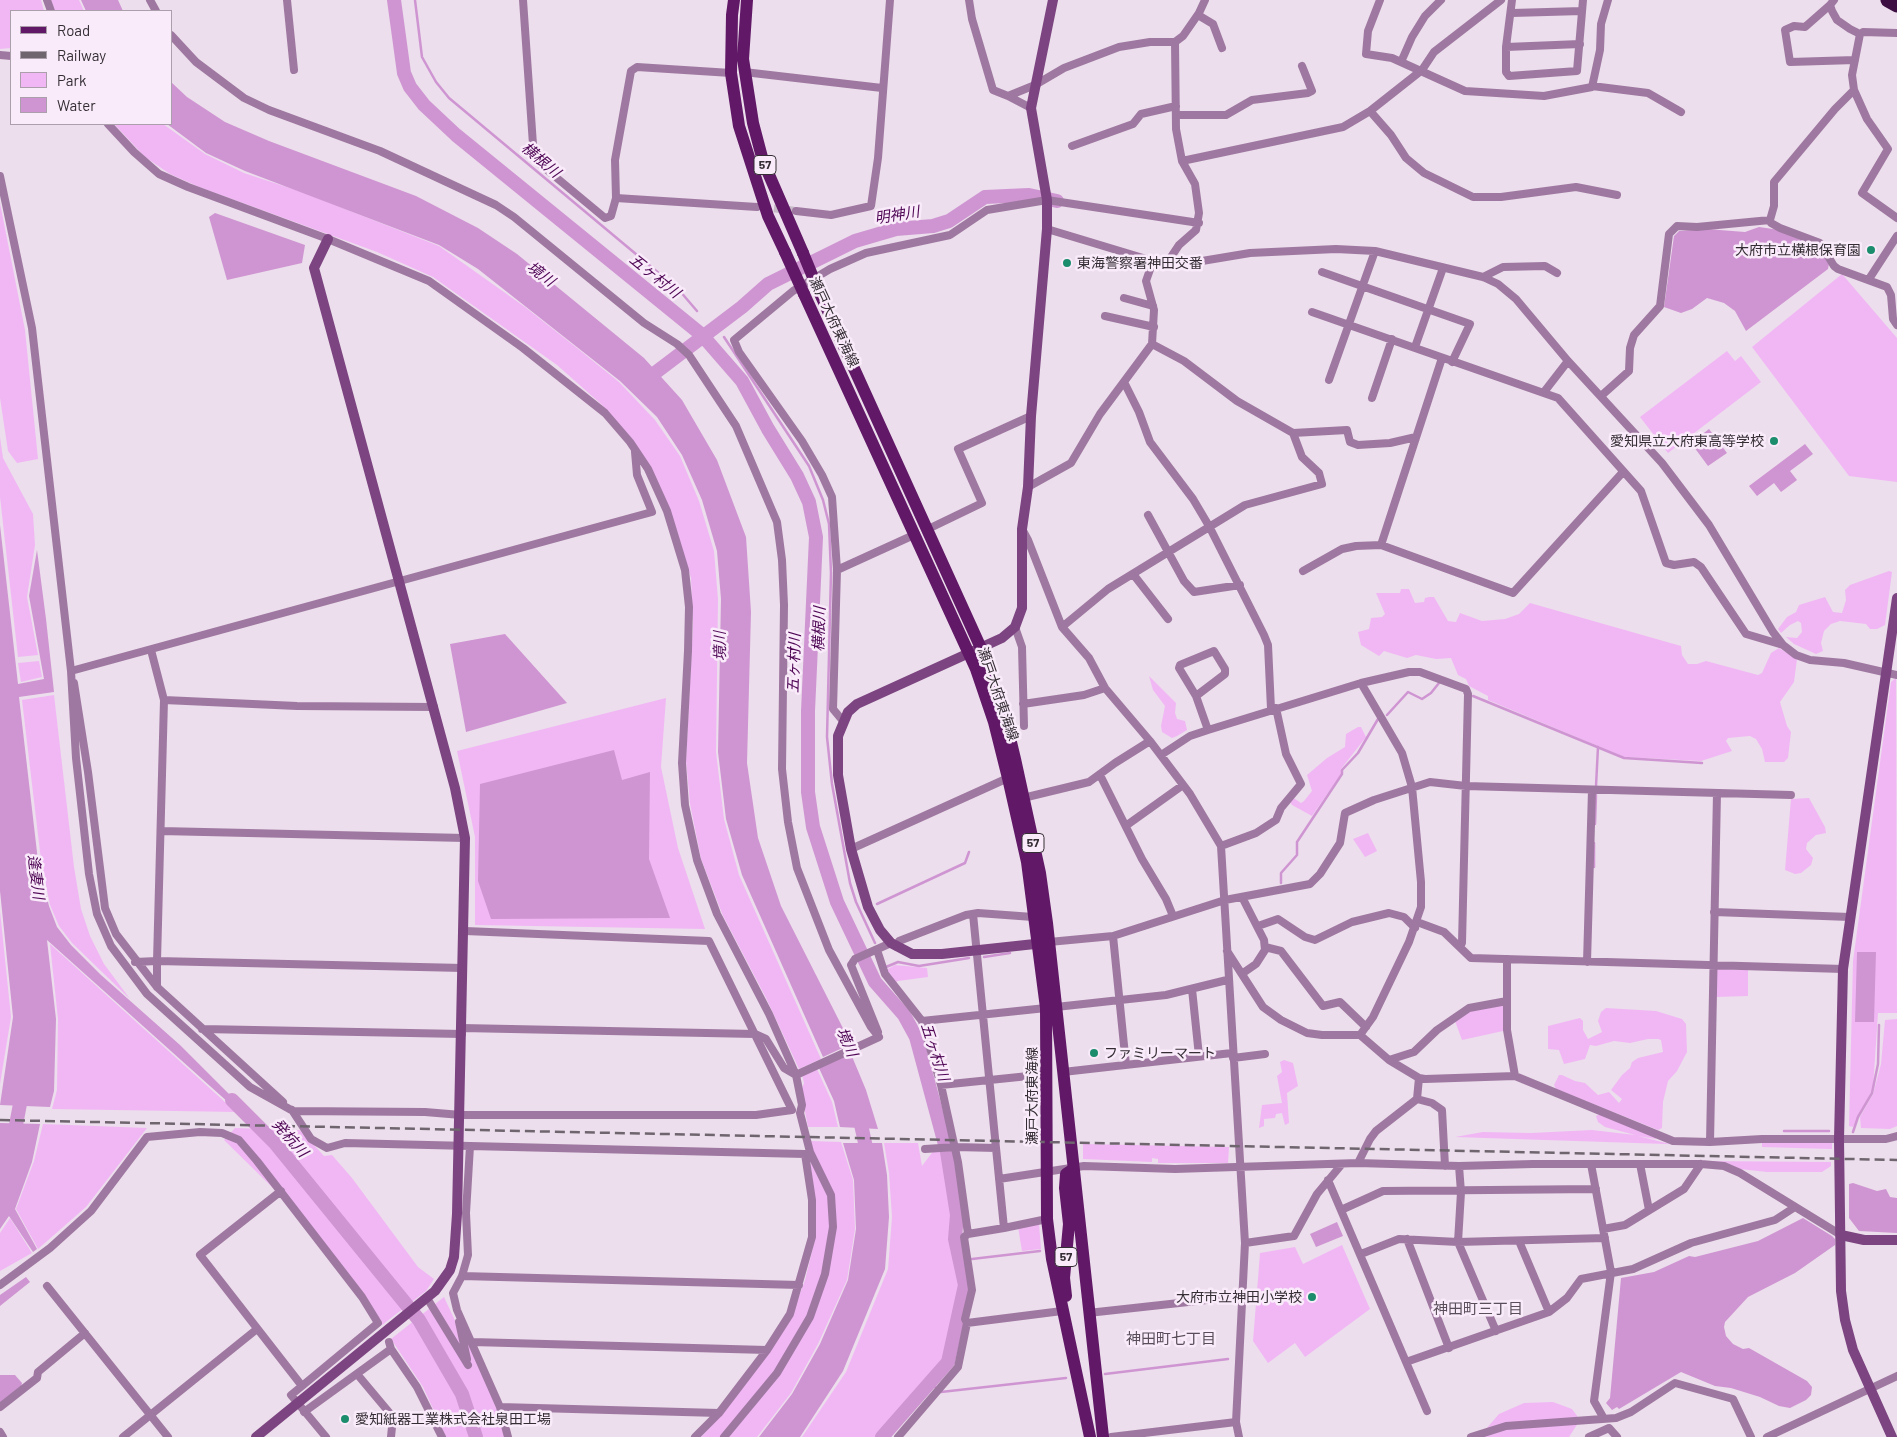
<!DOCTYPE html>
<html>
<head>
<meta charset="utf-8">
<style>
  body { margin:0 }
  #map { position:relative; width:1897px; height:1437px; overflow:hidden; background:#ecdeec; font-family:Barlow,sans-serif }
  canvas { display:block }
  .legend { position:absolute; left:10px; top:10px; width:162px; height:115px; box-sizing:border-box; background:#f9ebfa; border:1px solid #aa9fab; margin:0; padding:6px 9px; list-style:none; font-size:15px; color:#342e34 }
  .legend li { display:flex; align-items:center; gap:10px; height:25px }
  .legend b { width:25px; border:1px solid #aa9fab }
</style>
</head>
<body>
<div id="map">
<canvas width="1897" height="1437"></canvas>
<ul class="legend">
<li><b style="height:6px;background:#611967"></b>Road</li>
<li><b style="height:6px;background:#6e656e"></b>Railway</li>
<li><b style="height:14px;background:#f1b7f5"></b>Park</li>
<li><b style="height:14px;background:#cf95d2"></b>Water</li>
</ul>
</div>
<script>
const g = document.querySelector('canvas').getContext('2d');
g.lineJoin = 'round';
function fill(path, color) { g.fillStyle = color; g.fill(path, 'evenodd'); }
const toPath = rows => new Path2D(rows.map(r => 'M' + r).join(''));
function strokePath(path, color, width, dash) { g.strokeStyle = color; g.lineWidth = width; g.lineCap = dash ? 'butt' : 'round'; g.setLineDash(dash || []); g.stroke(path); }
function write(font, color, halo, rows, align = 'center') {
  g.font = font + ' Barlow,"Noto Sans JP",sans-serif'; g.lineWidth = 5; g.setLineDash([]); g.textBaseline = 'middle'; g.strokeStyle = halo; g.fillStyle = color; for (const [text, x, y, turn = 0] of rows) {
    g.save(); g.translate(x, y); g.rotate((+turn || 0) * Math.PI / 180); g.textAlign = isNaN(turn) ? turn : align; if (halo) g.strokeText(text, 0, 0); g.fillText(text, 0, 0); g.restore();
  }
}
const green = toPath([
  [0,0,41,0,44,11,11,11,11,48,0,49],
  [51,0,79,0,84,11,55,11],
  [114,124,163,124,205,154,244,173,302,192,439,246,525,307,577,348,619,382,655,420,680,456,699,501,714,551,718,599,716,752,724,819,739,875,821,1059,799,1069,766,998,723,916,701,859,690,804,686,761,693,625,691,578,674,522,652,471,631,438,601,404,557,365,433,277,377,252,199,187,170,174,145,157],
  [0,203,25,330,38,459,17,463,8,451,0,398],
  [1842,274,1897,338,1897,482,1849,476,1752,347],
  [1727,351,1735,361,1741,356,1761,382,1668,453,1640,417],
  [0,437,3,458,33,514,35,545,27,597,38,655,18,657,0,497],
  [1889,571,1892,572,1885,625,1877,629,1870,629,1866,624,1840,621,1831,624,1824,631,1821,643,1823,651,1816,654,1794,644,1786,637,1797,638,1802,632,1801,623,1798,621,1790,625,1781,633,1778,629,1787,617,1796,612,1799,605,1825,597,1833,612,1842,613,1846,600,1845,590,1850,585],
  [1401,589,1409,589,1415,603,1424,602,1425,598,1429,597,1434,597,1448,621,1456,622,1460,613,1482,621,1505,619,1519,614,1530,603,1681,646,1682,655,1688,664,1697,664,1706,661,1758,675,1762,673,1771,653,1779,648,1797,659,1794,682,1780,702,1787,726,1791,732,1788,758,1784,762,1765,762,1762,749,1756,739,1750,736,1728,738,1726,741,1732,751,1701,761,1624,757,1488,700,1488,696,1469,686,1466,679,1458,675,1451,658,1436,659,1416,655,1407,658,1384,651,1379,656,1361,645,1358,632,1369,629,1371,618,1382,617,1385,614,1376,593,1400,593],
  [39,661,42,677,21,682,18,663],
  [1149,676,1176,703,1175,713,1177,719,1185,721,1187,730,1177,736,1172,738,1162,732,1161,726,1165,706,1153,690],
  [1896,678,1897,1013,1878,1013,1873,1088,1853,1127,1849,1126,1853,961,1891,682],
  [54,695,74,867,81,909,90,936,104,964,130,999,72,943,59,926,50,905,41,860,22,700],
  [666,698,661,767,678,848,705,929,475,925,475,837,457,751],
  [1358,727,1361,727,1366,737,1341,769,1341,774,1312,816,1292,805,1290,802,1292,797,1301,803,1304,801,1312,791,1307,775,1327,758,1345,747,1346,734],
  [1809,798,1825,827,1826,833,1816,835,1807,843,1806,849,1813,858,1811,865,1801,873,1795,874,1785,870,1791,799],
  [1368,833,1377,851,1365,857,1353,839],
  [0,911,11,1017,0,1084],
  [50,944,236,1112,237,1112,52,1109,57,1090,58,1019],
  [895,965,927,968,928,977,898,981,895,983,886,970],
  [1719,969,1748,970,1748,996,1716,997,1716,970],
  [1501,1004,1504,1006,1503,1031,1462,1040,1455,1021,1471,1009],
  [1606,1008,1656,1011,1682,1019,1686,1024,1687,1052,1677,1071,1668,1081,1663,1102,1662,1128,1658,1130,1556,1089,1554,1085,1559,1075,1562,1075,1575,1081,1585,1083,1598,1095,1609,1092,1619,1103,1622,1099,1611,1090,1622,1075,1630,1068,1632,1062,1638,1058,1663,1052,1661,1040,1658,1039,1648,1039,1630,1043,1614,1041,1596,1046,1590,1045,1585,1059,1564,1064,1559,1050,1548,1049,1548,1026,1580,1018,1583,1021,1583,1030,1588,1039,1602,1032,1598,1021,1601,1012],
  [1897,1019,1897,1126,1890,1129,1861,1128,1860,1117,1873,1094,1881,1064,1885,1020],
  [1284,1060,1293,1063,1298,1086,1287,1093,1289,1123,1285,1125,1282,1113,1276,1114,1275,1118,1264,1119,1264,1126,1259,1128,1262,1105,1282,1103,1277,1076,1282,1072,1280,1062],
  [817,1069,832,1102,838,1127,808,1127,801,1091,804,1083,802,1075],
  [1600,1114,1656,1137,1656,1139,1638,1136,1670,1144,1696,1145,1455,1137,1483,1132,1531,1133,1592,1130,1635,1135,1605,1127,1598,1122,1596,1116],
  [43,1124,147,1128,86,1207,38,1249,16,1209,34,1161],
  [235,1128,300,1130,324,1156,332,1155,352,1178,418,1267,434,1279,426,1291,382,1325,363,1296,274,1189,224,1140],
  [1762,1140,1832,1142,1832,1149,1762,1147],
  [811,1141,841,1142,853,1180,855,1229,847,1280,818,1344,791,1393,757,1437,701,1437,723,1413,792,1315,805,1280,815,1239,815,1200,810,1160],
  [884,1143,918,1143,922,1166,934,1150,940,1149,954,1215,951,1240,962,1285,945,1360,901,1414,877,1437,802,1437,846,1372,888,1269,892,1217,889,1173],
  [1083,1144,1229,1147,1228,1163,1158,1163,1158,1159,1152,1158,1152,1162,1083,1159],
  [1699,1161,1831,1162,1831,1166,1822,1172,1767,1172,1740,1169,1727,1163],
  [10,1218,32,1253,0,1271,0,1233],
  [1039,1224,1041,1249,1022,1251,1018,1227],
  [1342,1245,1370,1309,1305,1357,1295,1343,1268,1363,1253,1341,1260,1253,1295,1247,1303,1264],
  [444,1297,458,1327,469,1343,497,1408,505,1437,446,1437,423,1387,391,1339],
  [1553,1402,1572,1409,1580,1420,1569,1437,1479,1437,1499,1414,1524,1403]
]);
const water = toPath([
  [81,0,118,0,123,11,86,11],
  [171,82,187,97,225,122,269,141,416,196,478,228,517,254,644,358,682,400,717,460,746,537,751,612,747,763,758,838,781,906,851,1044,823,1057,742,875,726,819,718,752,721,599,717,551,702,500,682,455,657,417,620,381,478,269,439,245,245,171,206,153,167,124,171,124],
  [215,213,305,245,302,263,227,280,209,217],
  [1759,227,1780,230,1803,241,1823,255,1829,264,1828,269,1746,331,1735,311,1724,303,1707,298,1692,309,1681,313,1664,307,1674,236,1679,231,1707,229,1745,232],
  [1709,429,1727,453,1708,466,1691,443],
  [1805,444,1813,454,1790,471,1797,480,1781,492,1774,483,1757,496,1749,486],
  [0,525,18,684,44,679,29,596,37,550,46,619,54,692,19,697,38,861,49,906,57,927,71,945,101,975,180,1045,249,1114,239,1112,47,940,56,1019,54,1091,50,1107,0,1105,13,1017,0,891],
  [505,634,567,703,466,732,450,644],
  [614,750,622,780,650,772,649,859,670,918,491,919,478,881,480,784],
  [1857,952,1876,952,1874,1022,1855,1022],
  [851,1054,866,1090,878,1129,840,1127,834,1101,819,1068],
  [0,1123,40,1124,32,1162,15,1209,37,1249,33,1252,9,1216,0,1229],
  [843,1143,882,1143,887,1175,889,1217,885,1269,843,1371,800,1437,759,1437,792,1394,820,1344,848,1280,856,1229,854,1180],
  [1853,1183,1877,1191,1886,1189,1890,1197,1897,1198,1897,1233,1859,1231,1849,1218,1849,1184],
  [1803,1218,1832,1236,1835,1239,1835,1245,1795,1273,1748,1297,1725,1322,1724,1327,1726,1336,1733,1344,1743,1349,1749,1348,1807,1381,1812,1387,1811,1395,1806,1400,1790,1408,1779,1406,1760,1397,1731,1388,1715,1386,1681,1372,1619,1409,1617,1407,1612,1410,1606,1403,1610,1398,1621,1278,1654,1272,1689,1256,1695,1257,1758,1241],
  [1337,1222,1343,1236,1316,1247,1310,1234],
  [26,1277,30,1282,0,1306,0,1295],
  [0,1375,15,1375,22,1383,20,1391,0,1408]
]);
const stream = toPath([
  [415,0,422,57,436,82,449,98,679,290,697,311],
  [724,337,809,466,823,500,829,524,831,573,827,737,832,784,850,883,856,902,875,943],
  [1473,696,1624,758,1702,763],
  [1387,715,1408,692,1422,699,1431,693,1439,683],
  [1596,786,1598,747],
  [1595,824,1596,795],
  [1594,867,1594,843],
  [1281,883,1281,873,1297,855,1297,842,1342,774,1342,770,1358,753,1378,719],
  [877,904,965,863,969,852],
  [984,957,1010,953],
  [886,967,898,962,919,966,969,958],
  [1784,1131,1829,1131],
  [1853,1132,1858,1117,1872,1093,1878,1064,1879,1025],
  [972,1259,1040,1251],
  [1105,1374,1228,1359],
  [931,1383,935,1387],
  [941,1392,1066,1378]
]);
const river = toPath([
  [394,0,404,73,410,87,424,105,456,135,702,335,742,381,768,429,797,476,809,502,816,537,808,711,808,792,813,827,837,902,875,982,904,1015,916,1037,947,1152,957,1215,955,1239,965,1285,948,1362,882,1437],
  [643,382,742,307,768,284,855,241,896,229,933,226,949,221,985,197,1029,195,1057,201],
  [232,1100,275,1143,419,1320,462,1394,476,1437],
  [858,1111,869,1161],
  [13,1141,23,1088]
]);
const streetTunnel = toPath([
  [762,207,796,211]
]);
const street = toPath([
  [47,0,51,11],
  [150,0,156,11],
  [287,0,294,70],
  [523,0,534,159,605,218,611,216,616,198],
  [969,0,972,19,993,90,1008,96],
  [1380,0,1368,31,1366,54,1392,58,1465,91,1544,96,1592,87,1600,50,1601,24,1608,0],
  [1512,0,1506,47,1506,72,1509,76,1577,71,1583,0],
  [1834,0,1830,5,1832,11,1837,20,1850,29,1860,34,1863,32,1897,33],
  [1830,5,1805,27,1794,26,1785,30,1790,62,1855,60],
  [1512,13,1582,11],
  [1198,15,1213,24,1222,48],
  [171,35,196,62,244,98,269,110,380,151,496,205,514,217,644,323,677,344,689,355,736,426,777,522,782,560,784,605,782,769,788,822,797,868,829,950,871,1027,879,1037],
  [1506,47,1580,44],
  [0,55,11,56],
  [1401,62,1412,37,1425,16,1441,0],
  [744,72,882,88],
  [731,73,637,67,631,71,615,160,616,198,757,207],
  [1592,86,1648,93,1681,112],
  [1854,90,1867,119,1888,149,1862,193,1897,218],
  [1031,108,1008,96,1035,85,1064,68,1119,47,1150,42,1175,42,1183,36,1199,13,1205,0],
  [1370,111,1391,135,1406,158,1424,173,1473,197,1501,197,1576,187,1617,195],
  [1177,115,1226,115,1252,100,1308,93,1312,91,1302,66],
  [108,124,134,152,159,174,188,187,328,239,429,281,523,348,605,413,630,442,648,469,667,511,685,570,689,607,688,651,682,763,685,805,697,860,717,914,769,1014,796,1075,802,1105,800,1113,810,1152,831,1195,833,1227,825,1274,810,1317,777,1373,724,1437],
  [1072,146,1133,124,1141,114,1176,106],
  [1182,161,1343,127,1370,111,1422,70,1434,52,1501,0],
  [0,176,32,328,71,671,76,758,89,874,97,914,111,946,147,994,250,1087,293,1111,425,1112,461,1115,756,1115,792,1110,709,941,465,931],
  [796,211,831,215,871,206,878,158,890,0],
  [1770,220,1774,206,1774,182,1835,109,1854,90,1852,75,1860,34],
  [1047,229,1153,261,1184,264,1250,253,1336,249,1375,251,1483,277,1498,284,1516,299,1568,361,1662,463,1709,525,1773,632,1783,645,1796,655,1810,660,1844,663,1897,675],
  [1167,263,1179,245,1196,230,1199,213,1195,184,1182,161,1176,129,1175,42],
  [1322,272,1470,324,1452,362],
  [1483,277,1503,267,1545,266,1557,273],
  [1869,279,1897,236],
  [1124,298,1153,306],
  [1312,312,1558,398,1641,491,1666,563,1674,565,1694,562,1701,567,1746,634,1783,645],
  [1105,316,1154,327],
  [1415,347,1443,268],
  [1442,358,1381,545,1513,593,1623,472],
  [1329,380,1375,251],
  [1124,382,1139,412,1150,442,1193,499,1209,526,1264,635,1268,645,1271,709],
  [1544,392,1568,361],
  [1601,396,1629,371,1630,348,1634,335,1660,306,1669,234,1677,226,1697,227,1770,220,1771,223,1780,228,1820,243,1834,266,1838,269,1887,287,1891,295,1893,319,1897,325],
  [1372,398,1392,339],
  [1293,433,1347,430,1350,442,1358,445,1390,443,1416,437],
  [1028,487,1071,463,1100,414,1152,344,1154,310,1146,281,1153,261],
  [1148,515,1184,581,1194,592,1240,585],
  [1022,529,1028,540,1062,627,1089,658,1105,688,1150,741,1190,794,1221,846,1245,1243,1236,1422,1239,1437],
  [926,530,982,503,958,449,1031,416],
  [837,570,916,534],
  [1303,571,1342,549,1356,546,1381,545],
  [1133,574,1168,619],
  [1015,627,1022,647,1024,726],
  [1062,627,1108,589,1245,505,1322,484,1319,473,1302,457,1293,433,1237,401,1184,361,1152,344],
  [151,650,164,700,297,706,434,707],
  [71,671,652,512,637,475,635,452],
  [74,683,88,772,105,908,116,934,157,987,283,1102],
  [1196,696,1225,674,1225,669,1214,651,1180,665,1179,668,1196,696,1208,730],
  [1023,704,1084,695,1105,688],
  [843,721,833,709,837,570,832,497,822,475,802,441,739,352,734,340,793,291,830,269,866,253,950,235,987,210,1047,200,1199,223],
  [1161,755,1190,736,1208,730,1361,683,1409,672,1420,672,1466,689,1468,694,1462,943,1460,946],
  [1100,775,1142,859,1166,899,1173,916],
  [1717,793,1710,1142,1762,1139,1886,1139,1897,1136],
  [1023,798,1089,782,1115,763,1150,741],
  [1127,825,1183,785],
  [161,831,465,838],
  [1221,846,1256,833,1276,820,1281,808,1301,784,1286,754,1276,708],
  [851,849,1008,778],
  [1242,897,1264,940,1265,950,1256,964,1243,973],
  [1714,912,1850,917],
  [973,914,996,1148],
  [1417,922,1444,932,1471,958,1843,969],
  [1258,926,1278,919,1305,937,1315,940,1352,922,1389,913,1404,917,1415,928],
  [1113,936,1126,1065],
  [1049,942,1113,936,1225,900,1310,884,1320,874,1340,843,1345,813,1374,800,1430,782,1466,786,1791,795],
  [897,947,899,941,966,915,978,913,1033,917],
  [1265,947,1281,951,1323,1006,1340,1002,1366,1027],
  [877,950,885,974,922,1021],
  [1227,951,1263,1007,1281,1020,1307,1033,1322,1035,1360,1035,1389,1060,1419,1078,1425,1079,1515,1076,1507,1030,1507,959],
  [135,962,157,961,164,700],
  [1587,962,1592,790],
  [157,987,157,961,463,968],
  [1192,989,1199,1056],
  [1056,1007,1166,995,1227,980],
  [1046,1008,922,1021,941,1085,958,1162,968,1234,964,1237,972,1290,965,1319,967,1323,1062,1311],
  [462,1028,755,1034,766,1039,784,1068,796,1075],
  [202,1029,462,1034],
  [878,1032,851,965,855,959,891,943],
  [1360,1035,1373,1017,1409,942,1421,907,1421,882,1412,787,1402,753,1361,683],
  [1233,1058,1265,1054],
  [1389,1060,1414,1052,1437,1030,1469,1008,1507,1001],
  [1063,1072,1232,1053],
  [796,1075,879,1037],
  [1515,1076,1673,1141,1710,1142],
  [941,1085,1048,1074],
  [1417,1099,1432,1103,1442,1110,1445,1166],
  [292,1110,311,1139,327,1148,345,1143,470,1146],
  [925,1149,956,1147,996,1148,1004,1228,968,1234],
  [1358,1163,1370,1139,1376,1131,1417,1099,1419,1078],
  [1591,1164,1611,1272,1594,1401,1603,1417],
  [1640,1164,1649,1210],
  [1459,1166,1461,1192,1458,1242,1496,1331],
  [999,1179,1084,1166,1175,1169,1358,1163,1459,1166,1533,1164,1701,1164,1724,1166,1740,1173,1841,1235],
  [1328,1180,1406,1362,1549,1312,1567,1298,1581,1279,1633,1269,1691,1243,1775,1220,1795,1207],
  [281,1191,200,1255,302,1386,291,1395,326,1437],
  [1341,1210,1383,1191,1596,1189],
  [1004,1228,1047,1219],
  [1603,1229,1625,1225,1684,1189,1701,1164],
  [1407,1239,1449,1348],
  [1519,1241,1549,1312],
  [1245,1243,1294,1236,1317,1194,1342,1164],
  [1361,1254,1399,1239,1458,1242,1605,1238],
  [462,1276,799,1285],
  [0,1285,50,1248,91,1211,147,1137,200,1132,222,1133,239,1140,257,1161,362,1297,378,1323,302,1386],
  [47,1286,168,1437],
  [427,1298,468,1365],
  [1088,1313,1243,1296],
  [459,1322,467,1359],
  [389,1342,391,1349,417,1387,442,1437],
  [472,1342,767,1350],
  [1406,1362,1427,1411],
  [357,1374,393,1417,391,1437],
  [0,1407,37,1378,38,1372,85,1333],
  [500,1407,719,1413],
  [304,1412,391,1349],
  [0,1432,3,1437],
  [123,1437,257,1329],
  [508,1437,500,1407,457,1310,453,1293,462,1276,468,1255,466,1213,470,1146,805,1154,812,1200,812,1237,790,1314,767,1350,719,1413,695,1437],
  [898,1437,958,1367,967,1323],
  [1111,1437,1236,1422],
  [1471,1437,1506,1426,1616,1418,1631,1412,1675,1383,1733,1399,1751,1437],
  [1589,1437,1609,1428,1617,1437],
  [1767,1437,1897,1376]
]);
const secondary = toPath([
  [1044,943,942,954,912,954,891,943,880,930,868,907,851,849,838,775,838,736,848,712,857,704,1002,638,1015,627,1022,608,1022,529,1028,487,1031,416,1047,229,1047,200,1031,108,1053,0],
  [1841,1235,1864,1240,1897,1240],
  [256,1437,435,1291,450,1270,454,1257,457,1214,465,838,455,788,314,268,328,239],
  [1892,1437,1853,1350,1845,1320,1841,1291,1839,1139,1843,969,1897,598]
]);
const primary = toPath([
  [734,0,732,15,731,73,739,126,768,216,785,252],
  [747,0,743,59,753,123,763,161,803,253],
  [817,287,980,646,1004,713,1015,759,1040,873,1047,923,1103,1437],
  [804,294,976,669,994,722,1008,778,1027,862,1046,1008,1047,1219,1052,1259,1090,1437],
  [1066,1296,1064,1278,1069,1224,1065,1188,1066,1174,1072,1170]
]);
const highway = toPath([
  [1888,0,1897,5]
]);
const rail = toPath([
  [0,1120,1897,1160]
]);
const primaryBridge = toPath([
  [785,252,804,294],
  [803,253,817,287]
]);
const markers = [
  [1871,250,5,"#1b8c6c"],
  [1067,263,5,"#1b8c6c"],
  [1774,441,5,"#1b8c6c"],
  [1094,1053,5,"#1b8c6c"],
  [1312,1297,5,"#1b8c6c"],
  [345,1419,5,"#1b8c6c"]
];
const shields = [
  [765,165,22],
  [1033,843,22],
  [1066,1257,22]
];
const shieldNames = [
  ["57",765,165],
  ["57",1033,843],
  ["57",1066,1257]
];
const poiNames = [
  ["大府市立横根保育園",1861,250],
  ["東海警察署神田交番",1077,263,"left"],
  ["愛知県立大府東高等学校",1764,441],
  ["ファミリーマート",1104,1053,"left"],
  ["大府市立神田小学校",1302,1297],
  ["愛知紙器工業株式会社泉田工場",355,1419,"left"]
];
const streetNames = [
  ["瀬戸大府東海線",834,322,65],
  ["瀬戸大府東海線",998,694,71],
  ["瀬戸大府東海線",1032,1096,-90]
];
const waterNames = [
  ["横根川",541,160,40],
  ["明神川",897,215,-9],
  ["境川",541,274,37],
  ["五ヶ村川",655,276,39],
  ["横根川",819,629,-88],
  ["境川",720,646,-91],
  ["五ヶ村川",794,663,-88],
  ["逢妻川",36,877,83],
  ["境川",847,1042,67],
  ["五ヶ村川",935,1052,72],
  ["発杭川",290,1138,48]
];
const neighbourhoodNames = [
  ["神田町三丁目",1478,1309],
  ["神田町七丁目",1171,1339]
];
fill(green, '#f1b7f5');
fill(water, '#cf95d2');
strokePath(stream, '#cf95d2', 2.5);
strokePath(river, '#cf95d2', 14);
strokePath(streetTunnel, '#c7bbc7', 8, [8, 4]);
strokePath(street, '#9f78a1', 8);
strokePath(secondary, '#7c4480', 10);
strokePath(primary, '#611967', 12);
strokePath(highway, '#3d0e41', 15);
strokePath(rail, '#6e656e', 2.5, [10, 5]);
strokePath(primaryBridge, '#611967', 12);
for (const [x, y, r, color] of markers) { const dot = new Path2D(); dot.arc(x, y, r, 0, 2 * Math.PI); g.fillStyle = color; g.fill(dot); strokePath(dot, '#f9ebfa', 2); }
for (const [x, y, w] of shields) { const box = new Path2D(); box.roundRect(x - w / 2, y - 9.5, w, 19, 4); g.fillStyle = '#f9ebfa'; g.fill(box); strokePath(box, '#342e34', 1); }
write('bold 12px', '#342e34', null, shieldNames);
write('14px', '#342e34', '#f9ebfa', poiNames, 'right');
write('14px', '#342e34', '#f9ebfa', streetNames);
write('italic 15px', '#4e0554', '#f9ebfa', waterNames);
write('15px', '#594e5a', '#f9ebfa', neighbourhoodNames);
</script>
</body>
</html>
